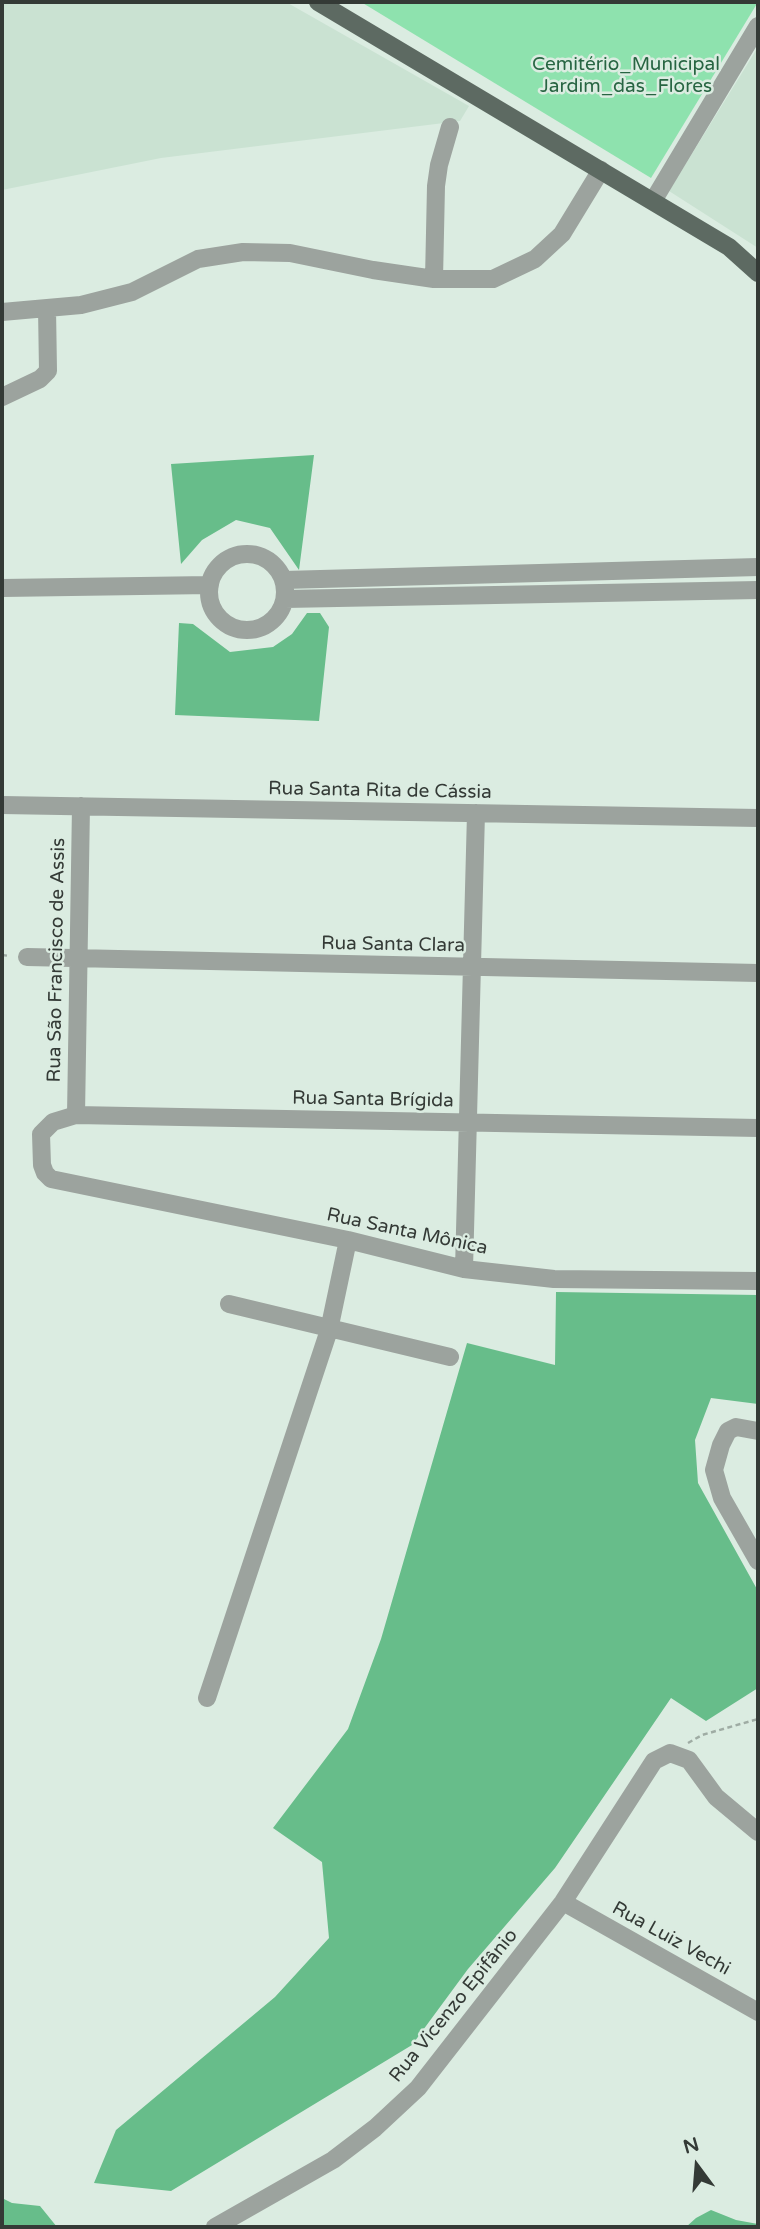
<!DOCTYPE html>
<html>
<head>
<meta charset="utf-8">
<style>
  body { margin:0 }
  #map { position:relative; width:760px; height:2229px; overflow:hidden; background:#dbece1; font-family:"Varela Round",sans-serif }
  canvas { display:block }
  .frame { position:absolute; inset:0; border:4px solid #343a36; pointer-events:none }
  .north { position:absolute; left:662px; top:2131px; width:70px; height:70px; -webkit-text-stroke:5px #dbece1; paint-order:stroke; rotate:344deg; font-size:19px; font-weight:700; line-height:28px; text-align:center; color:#343a36 }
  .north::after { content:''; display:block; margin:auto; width:24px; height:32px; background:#343a36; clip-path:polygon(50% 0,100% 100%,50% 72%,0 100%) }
</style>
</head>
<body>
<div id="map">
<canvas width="760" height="2229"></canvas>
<div class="frame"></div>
<div class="north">N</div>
</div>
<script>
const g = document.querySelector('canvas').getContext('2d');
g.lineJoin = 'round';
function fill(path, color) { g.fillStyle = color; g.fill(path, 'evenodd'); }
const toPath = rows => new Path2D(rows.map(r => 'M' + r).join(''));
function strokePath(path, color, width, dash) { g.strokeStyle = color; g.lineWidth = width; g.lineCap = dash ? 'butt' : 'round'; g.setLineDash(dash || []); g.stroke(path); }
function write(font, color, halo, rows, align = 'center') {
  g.font = font + ' "Varela Round",sans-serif'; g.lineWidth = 5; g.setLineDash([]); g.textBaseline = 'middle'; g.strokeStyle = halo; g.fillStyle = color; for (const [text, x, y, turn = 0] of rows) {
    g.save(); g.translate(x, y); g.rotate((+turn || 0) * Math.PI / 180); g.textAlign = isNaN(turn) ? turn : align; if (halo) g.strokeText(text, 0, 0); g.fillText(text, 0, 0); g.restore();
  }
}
const built = toPath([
  [2,2,286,2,469,106,460,121,161,158,2,190],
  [758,47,758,248,669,191]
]);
const green = toPath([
  [361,2,758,2,651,178]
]);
const forest = toPath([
  [314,455,299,570,270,528,236,520,202,540,181,564,171,464],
  [307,613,320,613,329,627,319,721,175,715,179,623,193,624,230,652,273,647,292,634],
  [556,1292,758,1295,758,1404,711,1398,695,1440,698,1483,758,1591,758,1688,706,1721,671,1698,555,1868,468,1969,412,2045,171,2191,94,2183,116,2130,275,1997,329,1938,322,1862,273,1828,348,1729,381,1639,467,1343,555,1365],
  [2,2198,12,2203,40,2206,57,2227,2,2227],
  [711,2210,736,2220,758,2224,758,2227,686,2227,696,2218]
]);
const path = toPath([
  [2,955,10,956],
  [688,1743,702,1735,758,1719]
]);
const minor = toPath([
  [653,201,758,26],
  [434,279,436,186,439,165,450,127],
  [2,312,81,305,132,292,198,259,243,252,290,253,373,270,434,279,493,279,535,259,562,234,601,170],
  [2,397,40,379,48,371,47,308],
  '209 592a38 38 0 1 1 76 0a38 38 0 1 1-76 0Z',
  [284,580,758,567],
  [2,588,210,585],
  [285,599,758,590],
  [2,805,758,818],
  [27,957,758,973],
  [76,1115,81,806],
  [758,1128,76,1115,53,1122,41,1134,42,1165,45,1173,51,1179,348,1240,464,1269,554,1279,758,1281],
  [464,1269,476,813],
  [229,1304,450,1357],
  [758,1431,736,1427,728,1431,721,1445,714,1470,722,1498,758,1561],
  [207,1698,329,1330,348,1240],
  [563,1902,758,2012],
  [215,2227,333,2160,375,2128,418,2088,563,1902,654,1761,670,1753,689,1760,716,1797,758,1832]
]);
const major = toPath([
  [318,2,729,247,758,273]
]);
const parkNames = [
  ["Cemitério_Municipal",626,65],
  ["Jardim_das_Flores",626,87]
];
const streetNames = [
  ["Rua Santa Rita de Cássia",380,791,1],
  ["Rua Santa Clara",393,945,1],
  ["Rua São Francisco de Assis",57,960,-89],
  ["Rua Santa Brígida",373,1100,1],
  ["Rua Santa Mônica",407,1232,12],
  ["Rua Luiz Vechi",671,1939,29],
  ["Rua Vicenzo Epifânio",454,2006,-51]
];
fill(built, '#cae2d2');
fill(green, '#8ee2ae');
fill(forest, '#67bd8a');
strokePath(path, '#9faca4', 2.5, [5, 3.5]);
strokePath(minor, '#9ca39e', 18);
strokePath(major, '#5d6a62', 18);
write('19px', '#276542', '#dbece1', parkNames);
write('19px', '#343a36', '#dbece1', streetNames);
</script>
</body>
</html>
